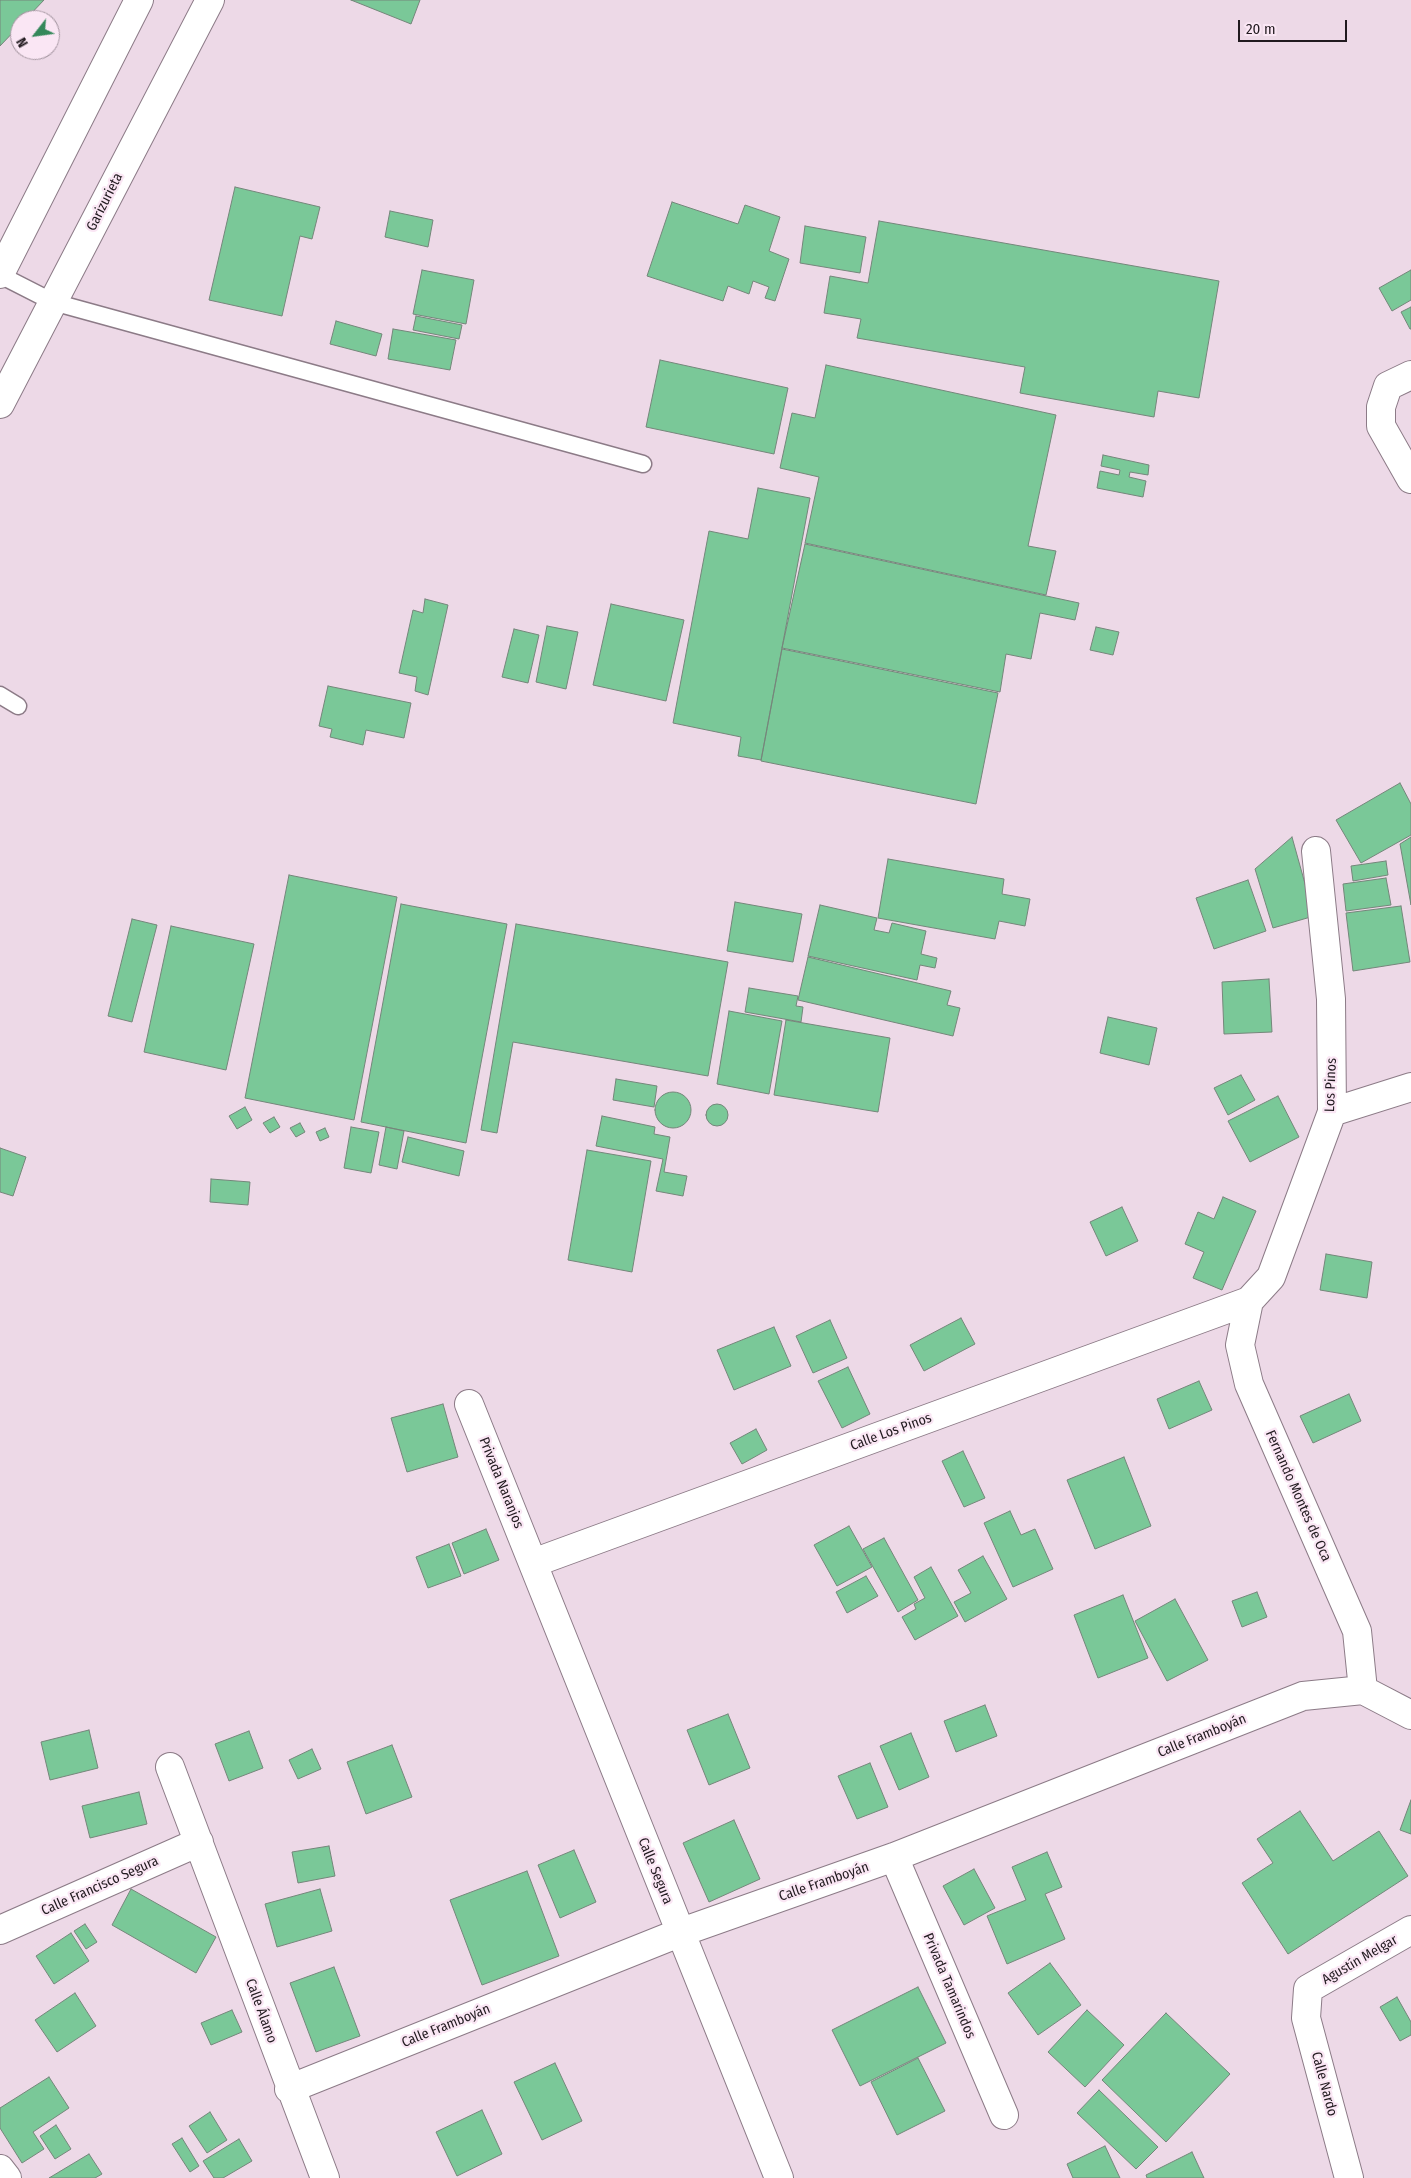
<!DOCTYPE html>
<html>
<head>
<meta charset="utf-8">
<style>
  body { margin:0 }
  #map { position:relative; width:1411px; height:2178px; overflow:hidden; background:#edd9e7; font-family:"Fira Sans Condensed",sans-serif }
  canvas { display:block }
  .north { position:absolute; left:10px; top:10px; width:50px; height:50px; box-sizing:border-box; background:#fae6f4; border:1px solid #a3949f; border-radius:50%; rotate:240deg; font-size:14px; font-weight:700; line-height:20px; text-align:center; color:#211a1f }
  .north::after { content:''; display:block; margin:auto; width:18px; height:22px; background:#34885a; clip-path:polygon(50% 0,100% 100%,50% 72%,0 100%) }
  .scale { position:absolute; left:1238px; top:20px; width:109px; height:22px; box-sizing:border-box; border:2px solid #211a1f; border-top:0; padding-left:6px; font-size:15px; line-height:18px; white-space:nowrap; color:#211a1f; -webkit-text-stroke:4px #fae6f4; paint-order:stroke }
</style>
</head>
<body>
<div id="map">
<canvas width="1411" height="2178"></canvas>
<div class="north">N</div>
<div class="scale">20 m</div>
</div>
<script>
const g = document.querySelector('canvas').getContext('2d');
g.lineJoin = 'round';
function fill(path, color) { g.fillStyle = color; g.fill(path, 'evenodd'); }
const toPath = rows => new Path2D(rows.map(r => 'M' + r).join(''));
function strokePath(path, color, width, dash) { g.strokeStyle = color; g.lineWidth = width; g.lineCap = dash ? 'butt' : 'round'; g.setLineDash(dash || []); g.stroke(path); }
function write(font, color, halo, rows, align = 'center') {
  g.font = font + ' "Fira Sans Condensed",sans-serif'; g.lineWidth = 4.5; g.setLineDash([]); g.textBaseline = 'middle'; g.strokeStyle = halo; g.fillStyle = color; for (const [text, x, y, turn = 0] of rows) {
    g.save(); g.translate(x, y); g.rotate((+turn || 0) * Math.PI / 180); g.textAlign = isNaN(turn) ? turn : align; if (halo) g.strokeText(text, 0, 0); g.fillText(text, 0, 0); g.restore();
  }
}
const building = toPath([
  [0,0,44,0,25,20,20,20,20,25,0,46,0,0],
  [351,0,420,0,411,24,351,0],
  [235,187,320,207,312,239,300,236,282,316,209,300,235,187],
  [672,202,738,224,745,205,780,217,769,251,789,259,775,301,765,298,769,287,753,281,749,294,728,286,723,301,647,276,672,202],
  [390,211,433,220,428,247,385,237,390,211],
  [879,221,1219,281,1199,398,1158,391,1154,417,1020,393,1025,367,857,338,861,319,824,313,830,276,868,283,879,221],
  [805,226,866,237,860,273,800,263,805,226],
  [422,270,474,280,466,324,413,314,422,270],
  [1411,270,1411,300,1392,311,1379,288,1411,270],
  [1411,307,1411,329,1410,329,1401,312,1411,307],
  [416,316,462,325,459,339,413,330,416,316],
  [336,321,382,334,376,356,330,344,336,321],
  [393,329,456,340,450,370,388,359,393,329],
  [660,360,788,388,774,454,646,427,660,360],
  [826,365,1056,415,1028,546,1056,551,1046,595,805,543,819,477,780,468,792,413,815,418,826,365],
  [1103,455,1149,465,1148,475,1130,472,1129,477,1146,481,1143,497,1097,488,1100,471,1119,475,1120,470,1101,466,1103,455],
  [758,488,810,498,761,760,738,756,741,737,673,723,709,531,748,539,758,488],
  [805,544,1079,603,1075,620,1040,613,1031,659,1006,654,1000,692,782,648,805,544],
  [425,599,448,605,428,695,415,691,417,677,399,673,413,610,423,613,425,599],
  [611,604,684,620,666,701,593,685,611,604],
  [547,626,578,632,566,689,536,682,547,626],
  [1096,627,1119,632,1113,655,1090,650,1096,627],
  [514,629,539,635,528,683,502,677,514,629],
  [782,649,998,693,976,804,761,761,782,649],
  [328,686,411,703,404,738,366,730,363,745,330,737,332,729,319,726,328,686],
  [1400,783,1411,804,1411,835,1361,863,1336,820,1400,783],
  [1292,837,1314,916,1273,928,1255,869,1292,837],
  [1411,837,1411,905,1400,844,1411,837],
  [888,859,1004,879,1002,894,1030,899,1025,926,999,921,995,939,878,918,888,859],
  [1386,861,1388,875,1353,881,1351,866,1386,861],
  [289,875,397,897,354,1120,245,1098,289,875],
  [1386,878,1391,905,1346,911,1343,884,1386,878],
  [1248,880,1266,931,1214,949,1196,898,1248,880],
  [735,902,802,914,793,962,727,951,735,902],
  [401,904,507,924,466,1143,361,1122,401,904],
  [820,905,877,918,874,930,889,933,892,923,926,931,921,954,937,958,935,968,920,965,917,980,808,956,820,905],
  [1401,906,1410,962,1353,971,1346,913,1401,906],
  [132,919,157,925,132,1022,108,1016,132,919],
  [516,924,728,962,708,1076,513,1042,497,1133,481,1130,516,924],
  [171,926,254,944,226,1070,144,1052,171,926],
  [808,957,951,991,947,1005,960,1008,953,1036,798,1000,808,957],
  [1269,979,1272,1032,1224,1034,1222,982,1269,979],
  [749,988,798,996,796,1006,803,1007,801,1022,745,1012,749,988],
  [729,1011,782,1021,769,1094,717,1084,729,1011],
  [1108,1017,1157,1028,1149,1065,1100,1053,1108,1017],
  [786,1020,890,1038,878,1112,774,1095,786,1020],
  [1241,1075,1255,1100,1228,1115,1214,1088,1241,1075],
  [616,1079,657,1086,654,1107,613,1100,616,1079],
  '655 1110a18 18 0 1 1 36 0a18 18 0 1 1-36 0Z',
  [1278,1096,1299,1137,1250,1162,1228,1121,1278,1096],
  '706 1115a11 11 0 1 1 22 0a11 11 0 1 1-22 0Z',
  [245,1107,252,1120,237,1129,229,1116,245,1107],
  [602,1116,655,1127,654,1134,670,1137,664,1172,687,1176,683,1196,656,1191,663,1159,596,1146,602,1116],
  [274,1117,280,1127,270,1133,263,1123,274,1117],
  [300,1123,305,1132,296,1137,290,1128,300,1123],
  [351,1127,379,1132,371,1173,344,1168,351,1127],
  [386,1127,404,1131,397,1169,379,1165,386,1127],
  [325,1128,329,1137,320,1141,316,1132,325,1128],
  [408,1137,464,1151,459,1176,402,1162,408,1137],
  [0,1148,26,1157,13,1196,0,1192,0,1148],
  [587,1150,651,1161,632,1272,568,1260,587,1150],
  [211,1179,250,1182,248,1205,210,1202,211,1179],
  [1223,1197,1256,1211,1222,1290,1193,1278,1204,1252,1185,1244,1198,1212,1214,1219,1223,1197],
  [1122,1207,1138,1241,1106,1256,1090,1222,1122,1207],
  [1326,1254,1372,1262,1367,1298,1320,1290,1326,1254],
  [961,1318,975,1344,924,1371,910,1345,961,1318],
  [830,1320,847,1358,813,1373,796,1336,830,1320],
  [774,1327,791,1366,734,1390,717,1350,774,1327],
  [848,1367,870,1414,842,1428,818,1381,848,1367],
  [1199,1381,1212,1410,1169,1429,1157,1399,1199,1381],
  [1349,1394,1361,1421,1313,1443,1300,1416,1349,1394],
  [443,1404,458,1457,407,1472,391,1418,443,1404],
  [756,1429,767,1450,742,1464,730,1443,756,1429],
  [963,1451,985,1498,964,1507,942,1461,963,1451],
  [1124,1457,1151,1526,1095,1549,1067,1480,1124,1457],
  [1010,1511,1021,1535,1035,1529,1053,1569,1013,1587,984,1523,1010,1511],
  [849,1526,872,1567,837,1586,814,1545,849,1526],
  [486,1529,499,1560,464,1574,452,1543,486,1529],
  [884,1538,918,1600,898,1612,863,1549,884,1538],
  [449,1544,461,1576,428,1588,416,1557,449,1544],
  [983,1556,1007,1599,965,1622,954,1602,971,1593,958,1570,983,1556],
  [931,1567,958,1616,915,1640,902,1617,916,1609,914,1604,925,1598,914,1577,931,1567],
  [866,1576,878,1596,847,1613,836,1592,866,1576],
  [1257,1592,1267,1617,1242,1627,1232,1601,1257,1592],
  [1123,1595,1148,1658,1098,1678,1074,1615,1123,1595],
  [1175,1599,1208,1660,1167,1681,1135,1621,1175,1599],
  [985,1705,997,1736,956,1752,944,1721,985,1705],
  [728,1714,750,1768,709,1785,687,1730,728,1714],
  [89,1730,98,1768,50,1780,41,1742,89,1730],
  [249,1731,263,1768,229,1781,215,1744,249,1731],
  [911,1733,929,1777,899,1790,880,1746,911,1733],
  [392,1745,412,1797,366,1814,347,1762,392,1745],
  [312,1749,321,1769,298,1779,289,1760,312,1749],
  [870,1763,888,1807,857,1819,838,1776,870,1763],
  [139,1792,147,1824,90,1838,82,1806,139,1792],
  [1411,1800,1411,1834,1400,1830,1411,1800],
  [1300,1811,1333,1861,1379,1831,1408,1876,1288,1954,1242,1883,1273,1863,1257,1839,1300,1811],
  [734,1820,760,1879,709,1902,683,1843,734,1820],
  [329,1846,335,1876,298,1883,292,1852,329,1846],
  [574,1850,596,1902,560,1918,538,1865,574,1850],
  [1047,1852,1062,1887,1045,1894,1065,1939,1007,1964,987,1916,1026,1900,1012,1867,1047,1852],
  [974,1869,995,1908,964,1925,943,1886,974,1869],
  [527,1871,559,1956,482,1985,450,1900,527,1871],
  [131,1889,216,1937,196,1973,112,1925,131,1889],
  [320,1889,332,1931,277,1947,265,1904,320,1889],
  [85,1924,97,1942,86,1949,74,1931,85,1924],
  [71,1933,89,1961,54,1984,36,1956,71,1933],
  [1050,1963,1081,2005,1038,2035,1008,1993,1050,1963],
  [334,1967,360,2036,316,2052,290,1983,334,1967],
  [918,1987,946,2043,860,2086,832,2030,918,1987],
  [75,1993,96,2026,57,2052,35,2020,75,1993],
  [1397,1997,1411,2022,1411,2035,1400,2041,1380,2007,1397,1997],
  [232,2010,242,2032,211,2045,201,2023,232,2010],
  [1087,2010,1124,2045,1085,2087,1048,2052,1087,2010],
  [1166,2013,1230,2074,1166,2142,1102,2080,1166,2013],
  [918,2058,945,2111,897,2135,871,2082,918,2058],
  [555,2063,582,2121,542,2140,514,2082,555,2063],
  [49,2077,69,2108,33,2132,44,2149,22,2163,0,2128,0,2108,49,2077],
  [1099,2090,1158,2147,1136,2169,1077,2113,1099,2090],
  [482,2110,502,2154,457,2176,436,2132,482,2110],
  [210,2112,227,2140,207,2153,189,2126,210,2112],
  [56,2125,71,2149,55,2159,40,2136,56,2125],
  [182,2138,199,2166,190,2172,172,2144,182,2138],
  [239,2139,252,2161,223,2178,214,2178,203,2161,239,2139],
  [1105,2146,1120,2178,1073,2178,1067,2164,1105,2146],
  [1192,2152,1204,2178,1147,2178,1146,2175,1192,2152],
  [89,2154,102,2174,95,2178,49,2178,89,2154]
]);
const service = toPath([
  [0,275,53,302,643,464],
  [0,695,18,706]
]);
const minor = toPath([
  [1411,375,1388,386,1381,407,1381,426,1411,479],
  [1332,1112,1411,1087],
  [1249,1301,1240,1345,1249,1384,1357,1631,1363,1690],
  [469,1404,779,2178],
  [533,1563,1249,1301,1271,1277,1332,1112,1331,999,1316,851],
  [1363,1690,1411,1715],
  [170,1767,325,2178],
  [894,1857,1004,2115],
  [0,1930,199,1842],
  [289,2089,679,1933,894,1857,1303,1696,1363,1690],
  [0,2169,7,2178],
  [1349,2178,1306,2018,1308,1989,1411,1930]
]);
const secondary = toPath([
  [0,274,139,0],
  [0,404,210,0]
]);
const streetNames = [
  ["Garizurieta",105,202,-63],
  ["Los Pinos",1331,1085,-88],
  ["Calle Los Pinos",891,1432,-20],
  ["Privada Naranjos",501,1483,68],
  ["Fernando Montes de Oca",1298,1496,66],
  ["Calle Framboyán",1202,1736,-22],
  ["Calle Segura",655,1871,68],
  ["Calle Framboyán",824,1882,-19],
  ["Calle Francisco Segura",100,1886,-24],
  ["Agustín Melgar",1360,1960,-30],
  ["Privada Tamarindos",949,1986,67],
  ["Calle Álamo",261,2011,70],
  ["Calle Framboyán",446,2026,-22],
  ["Calle Nardo",1324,2084,75]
];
fill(building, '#7ac898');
strokePath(building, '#74867a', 1);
strokePath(service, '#8c7b87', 19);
strokePath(minor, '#8c7b87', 30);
strokePath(secondary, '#8c7b87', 30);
strokePath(service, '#fff', 16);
strokePath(minor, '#fff', 28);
strokePath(secondary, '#fff', 28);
write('14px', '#211a1f', '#fae6f4', streetNames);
</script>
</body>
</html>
